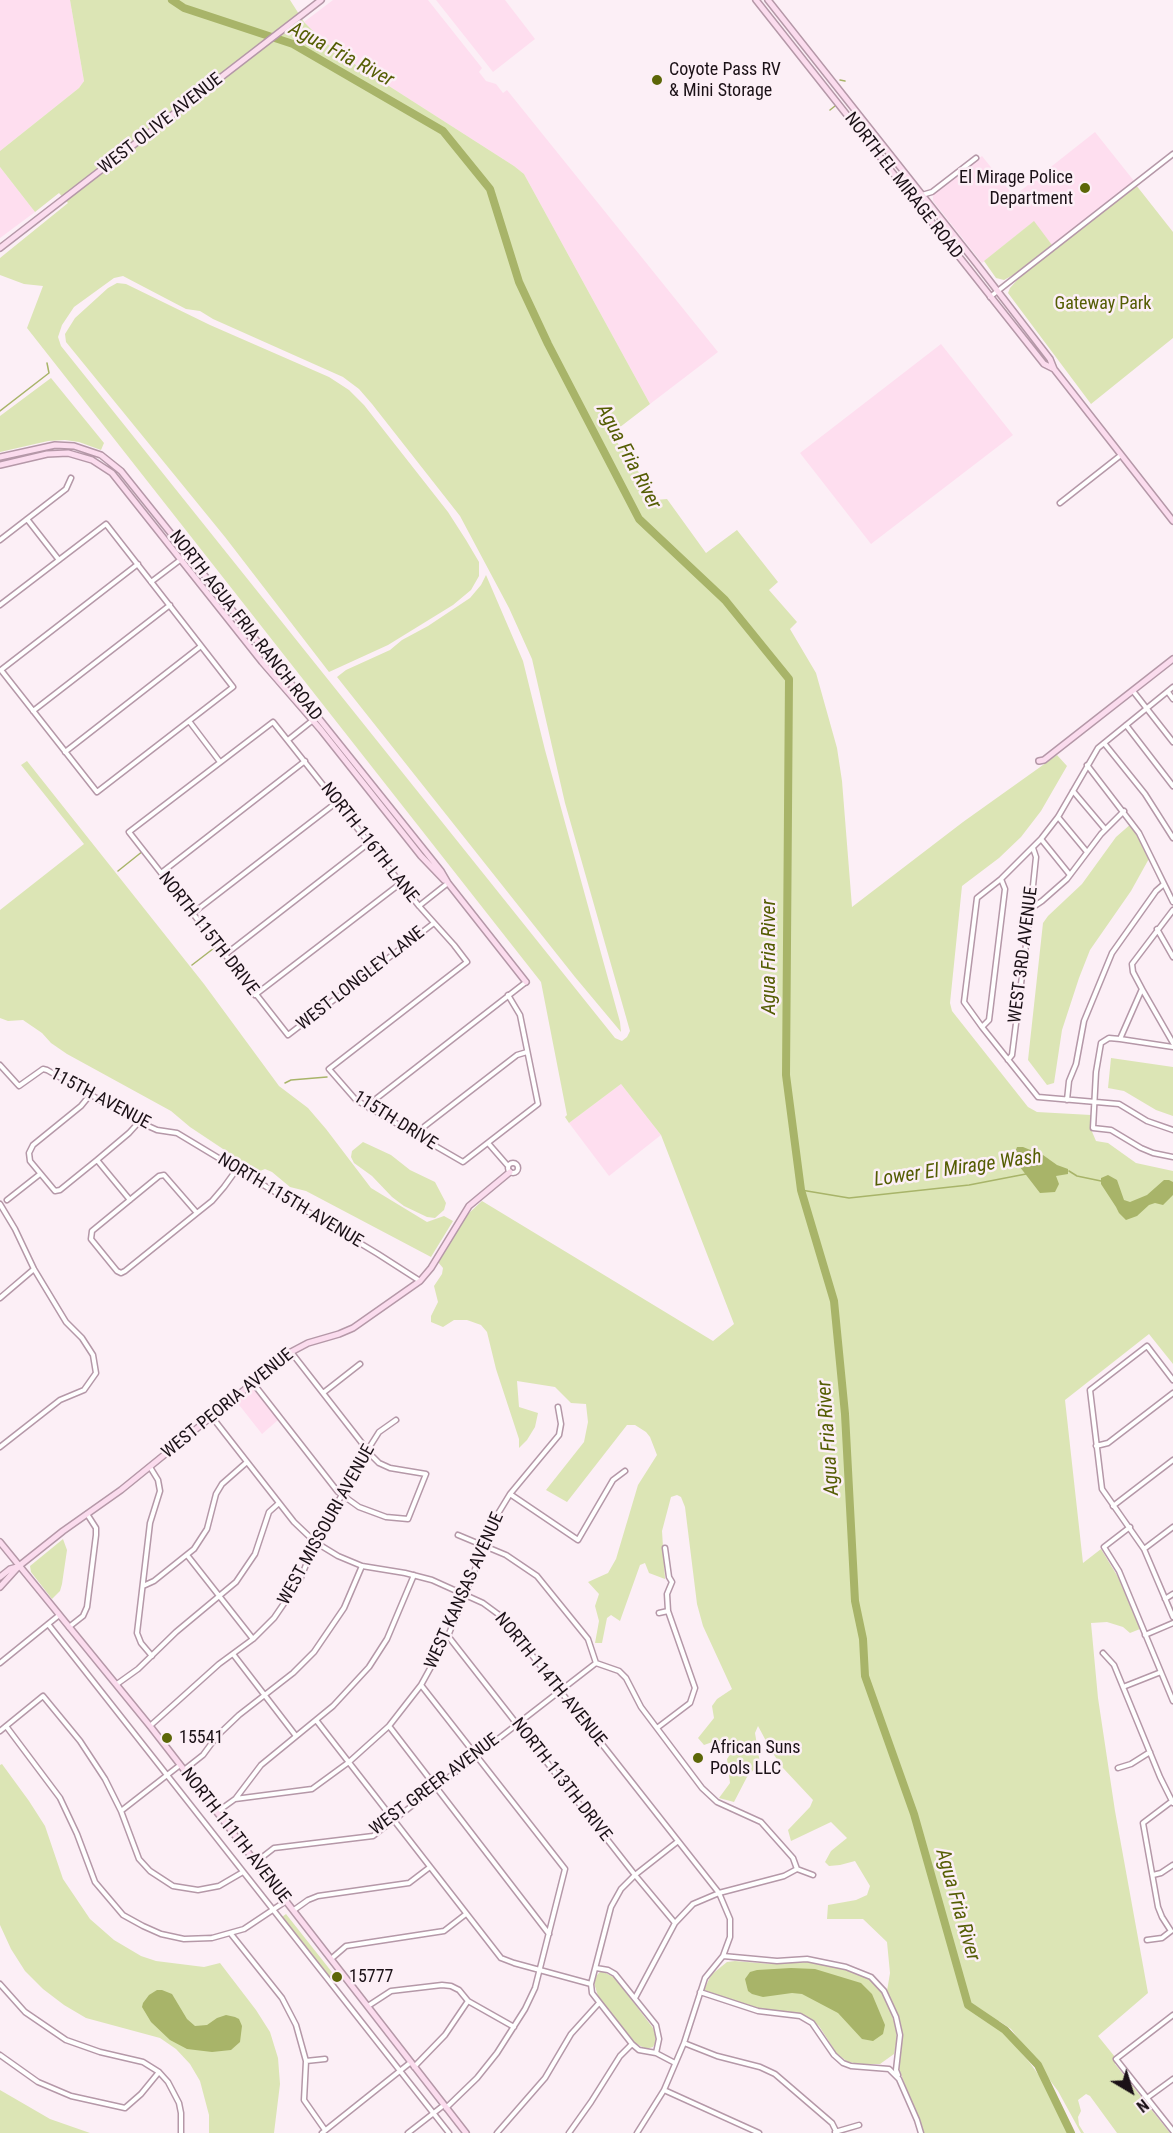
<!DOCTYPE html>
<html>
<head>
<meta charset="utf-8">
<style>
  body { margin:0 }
  #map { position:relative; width:1173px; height:2133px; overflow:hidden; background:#fceff6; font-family:"Roboto Condensed",sans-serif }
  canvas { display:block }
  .north { position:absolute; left:1101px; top:2061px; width:60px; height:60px; -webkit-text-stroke:4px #fceff6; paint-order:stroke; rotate:142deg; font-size:16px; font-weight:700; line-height:24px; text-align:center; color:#1b1117 }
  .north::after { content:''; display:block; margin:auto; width:21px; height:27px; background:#1b1117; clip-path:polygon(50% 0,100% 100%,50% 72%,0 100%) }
</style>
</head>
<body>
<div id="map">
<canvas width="1173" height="2133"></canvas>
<div class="north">N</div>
</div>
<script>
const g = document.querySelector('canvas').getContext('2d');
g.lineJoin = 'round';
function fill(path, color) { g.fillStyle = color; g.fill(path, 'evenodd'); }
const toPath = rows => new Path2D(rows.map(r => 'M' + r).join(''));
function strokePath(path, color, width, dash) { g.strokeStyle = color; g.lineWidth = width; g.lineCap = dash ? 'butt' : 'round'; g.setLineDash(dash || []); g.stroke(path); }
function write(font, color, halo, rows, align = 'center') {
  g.font = font + ' "Roboto Condensed",sans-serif'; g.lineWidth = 5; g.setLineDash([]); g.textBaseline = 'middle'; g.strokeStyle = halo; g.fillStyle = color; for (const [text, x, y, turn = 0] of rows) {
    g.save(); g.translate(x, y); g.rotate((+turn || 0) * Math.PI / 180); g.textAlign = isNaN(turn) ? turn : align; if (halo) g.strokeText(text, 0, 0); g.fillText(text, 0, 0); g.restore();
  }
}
const built = toPath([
  [0,0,70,0,84,81,79,88,0,151],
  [333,0,428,0,482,68,479,72,486,81,496,84,503,93,507,90,718,352,650,404,524,174,514,166,353,63,321,39,304,22],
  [436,0,505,0,535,39,493,72],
  [1095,132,1134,181,1052,245,1033,222,982,263,933,201,933,195,982,156,1014,196],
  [0,167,35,212,0,238],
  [941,344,1013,435,871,544,800,453],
  [621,1084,661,1135,609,1176,569,1123],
  [253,1388,278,1420,262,1434,236,1401]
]);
const green = toPath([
  [70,0,290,0,304,22,321,39,353,63,514,166,524,174,650,404,611,434,643,478,640,481,655,500,667,499,706,553,737,530,778,582,769,590,797,622,790,629,816,673,837,748,842,781,852,907,963,822,1057,755,1067,766,1041,811,1021,837,999,858,962,886,950,1003,952,1011,1028,1107,1037,1112,1091,1115,1090,1127,1096,1141,1108,1143,1136,1163,1173,1171,1173,1364,1149,1334,1065,1400,1083,1563,1101,1549,1118,1577,1140,1629,1130,1633,1123,1627,1107,1622,1091,1623,1098,1698,1115,1811,1148,1993,1098,2036,1115,2057,1115,2064,1170,2133,1117,2133,1090,2096,1086,2094,1078,2100,1081,2111,1078,2117,1079,2125,1084,2133,1081,2133,1058,2091,1011,2029,999,2021,1000,2027,1030,2063,1056,2099,1068,2133,923,2133,899,2069,902,2029,887,1991,890,1973,887,1942,863,1919,827,1919,828,1905,856,1900,867,1895,870,1886,855,1861,840,1865,829,1866,825,1862,831,1851,847,1838,831,1822,791,1841,788,1830,810,1807,813,1800,783,1768,772,1752,758,1726,755,1733,760,1763,747,1777,734,1802,719,1798,730,1783,727,1759,731,1753,718,1740,704,1745,698,1738,714,1718,712,1706,717,1699,732,1689,703,1626,697,1604,685,1507,681,1497,677,1495,671,1497,662,1531,665,1579,649,1573,645,1563,640,1565,620,1621,611,1615,607,1618,602,1643,595,1643,599,1621,595,1606,599,1594,588,1582,608,1573,616,1559,638,1485,657,1455,650,1437,646,1432,635,1425,627,1425,567,1502,546,1490,584,1442,588,1422,586,1404,571,1403,555,1387,517,1381,519,1407,538,1413,535,1427,527,1440,519,1448,519,1439,496,1369,487,1332,481,1325,467,1320,454,1320,443,1327,431,1322,431,1316,438,1302,434,1286,442,1274,443,1268,438,1262,468,1214,482,1201,713,1341,734,1324,661,1135,621,1084,569,1123,565,1117,567,1115,541,982,27,328,43,286,24,284,0,275,0,258,68,203,59,193,35,212,0,167,0,151,79,88,84,81],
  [123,276,186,309,200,311,213,319,343,377,359,389,372,404,460,516,509,608,532,659,565,803,630,1031,627,1037,622,1041,615,1038,61,346,58,337,62,325,74,307,114,278],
  [1136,185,1173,232,1173,338,1091,404,1008,293,1010,288,1018,279],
  [1034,221,1052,245,1015,274,1004,280,996,278,984,261],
  [117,283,126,284,210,325,329,377,349,390,364,405,448,512,466,540,479,562,479,576,471,590,453,605,388,645,329,672,225,537,66,342,65,334,75,318,108,288],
  [51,378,104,443,101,450,79,442,65,440,48,441,0,452,0,416],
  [486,575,523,661,545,750,620,1022,621,1032,575,977,337,677,346,670,390,650,402,640,428,626,470,598,481,585],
  [27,761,204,984,279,1086,308,1108,326,1129,371,1188,427,1222,444,1216,453,1221,431,1257,306,1191,290,1187,272,1172,265,1169,260,1171,253,1169,190,1127,171,1111,67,1054,51,1043,42,1033,23,1020,8,1021,0,1018,0,910,84,844,21,765],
  [1132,823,1151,855,1131,891,1090,950,1079,978,1062,1030,1054,1083,1047,1085,1028,1060,1043,923,1048,916,1082,884,1116,837],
  [1111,1058,1173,1067,1173,1116,1156,1110,1124,1091,1108,1088],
  [363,1142,391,1155,410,1170,435,1182,446,1203,444,1210,435,1218,427,1217,404,1206,392,1197,372,1176,354,1163,351,1157,352,1151],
  [63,1539,67,1550,62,1584,60,1591,52,1599,31,1572,30,1566],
  [2,1764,29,1801,45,1826,63,1879,90,1919,114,1940,141,1956,156,1961,204,1967,220,1963,256,2010,270,2032,278,2058,280,2084,274,2133,209,2133,209,2115,200,2081,190,2064,176,2049,160,2038,86,2018,64,2005,43,1989,25,1971,11,1949,0,1925,0,1765],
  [286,1914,339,1981,334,1984,282,1917],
  [735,1961,771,1964,808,1962,847,1970,869,1978,882,1991,896,2026,897,2040,894,2054,880,2064,860,2064,848,2062,837,2054,819,2026,807,2017,792,2012,761,2010,704,1990,711,1975,727,1962],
  [600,1972,604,1972,615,1978,653,2028,657,2040,653,2047,646,2049,635,2043,598,1996,594,1983,597,1975],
  [0,2090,50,2119,90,2133,0,2133]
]);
const water = toPath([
  [1017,1147,1023,1147,1043,1155,1057,1165,1068,1169,1068,1174,1056,1176,1059,1184,1055,1192,1040,1193,1013,1158],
  [1108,1175,1117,1180,1124,1200,1130,1202,1147,1195,1164,1180,1169,1180,1173,1182,1173,1195,1163,1205,1155,1203,1149,1205,1137,1216,1126,1220,1119,1213,1116,1207,1101,1184,1101,1178],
  [791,1968,815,1969,861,1983,872,1994,880,2013,885,2025,883,2034,873,2041,862,2039,838,2013,802,1994,792,1993,763,1997,752,1994,748,1991,745,1979,750,1972,757,1970],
  [157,1990,162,1990,172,1994,187,2019,195,2026,207,2025,217,2018,226,2015,235,2017,239,2019,242,2026,240,2042,231,2050,212,2052,187,2049,170,2040,151,2022,142,2007,143,2003,149,1995]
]);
const stream = toPath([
  [840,80,845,81],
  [830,110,835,106],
  [0,411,49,373,47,363],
  [118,871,143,851],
  [192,965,218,945],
  [285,1083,291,1080,327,1077],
  [1069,1171,1077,1176,1101,1181],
  [801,1190,849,1198,969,1185,1026,1174]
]);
const river = toPath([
  [172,0,184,8,293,44,443,131,490,189,519,282,548,344,639,519,725,600,789,679,786,1075,801,1190,834,1301,845,1414,855,1601,863,1639,865,1676,914,1814,968,2005,1005,2030,1038,2065,1071,2133]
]);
const street = toPath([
  [922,195,932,192,976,158],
  [990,297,1173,154],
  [1060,503,1121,455],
  [27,519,59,560],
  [0,540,66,489,71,478],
  [151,582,188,554],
  [0,605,106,524,184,624,233,687,97,792,1,670,138,564],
  [1173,687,1098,748,1058,817,1041,839,1001,879,977,898,964,1002,982,1027,1038,1097,1119,1104,1147,1121,1173,1130],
  [1133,691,1173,742],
  [1168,692,1173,699],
  [33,711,170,605],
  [189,721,220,762],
  [1126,725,1173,786],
  [288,740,313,720],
  [1104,743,1145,794,1173,838],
  [65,752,201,646],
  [1087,765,1139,833,1173,902],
  [1073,791,1105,829],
  [1058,817,1087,852],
  [1041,839,1070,875],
  [161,873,305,761],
  [1031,905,1036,905,1042,901,1067,879,1101,834,1124,811],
  [419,906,448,883],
  [1173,910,1132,964,1133,972,1142,989,1120,1039,1109,1038,1101,1043,1096,1072,1093,1128,1111,1130,1141,1148,1153,1153,1173,1157],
  [193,913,337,802],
  [434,923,288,1035,129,832,273,722,419,906,454,945,467,962,329,1069,356,1100,463,1162,538,1104,520,1015,508,995],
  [1157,929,1173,957],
  [226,954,369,843],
  [1142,989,1173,1043],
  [255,995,401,883],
  [982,1027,989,1020,1005,889,1001,879],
  [1120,1039,1173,1047],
  [1008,1060,1012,1055,1031,905,1036,857,1033,848],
  [0,1065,19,1086,43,1069,47,1070,137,1121,157,1130,177,1133,378,1254,420,1281],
  [90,1095,81,1106,33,1145,29,1153,30,1161,55,1191,60,1190,97,1160,129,1133,139,1122],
  [1067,1100,1069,1081,1076,1064,1084,1021,1112,953,1156,891,1164,884],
  [369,1108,377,1098,526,982],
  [418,1136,425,1126,517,1055,527,1052],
  [488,1143,508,1166],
  [97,1160,130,1200],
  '508 1168a5 5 0 1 1 10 0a5 5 0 1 1-10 0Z',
  [7,1200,40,1174],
  [0,1204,15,1229,34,1269,66,1322,82,1338,93,1355,96,1373,84,1390,60,1400,0,1447],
  [197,1213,164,1175,159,1176,92,1231,91,1239,117,1271,121,1273,125,1271,197,1213,212,1201,224,1187,237,1169],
  [0,1298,34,1269],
  [1173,1380,1147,1346,1090,1390,1102,1489,1144,1549,1173,1617],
  [253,1383,338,1492,359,1507,386,1517,408,1519,426,1474,390,1468,379,1463,372,1456,291,1352],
  [323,1393,360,1364],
  [212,1417,294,1522,315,1542,338,1556,362,1566,405,1573,432,1580,483,1603,502,1617,719,1893,730,1919,730,1937,723,1956,705,1978,684,2043,664,2090,637,2133],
  [1096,1446,1108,1443,1173,1393],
  [150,1467,158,1480,160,1491,150,1523,137,1633,141,1643,152,1656],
  [510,1494,578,1540,613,1480,625,1471],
  [1113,1506,1173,1460],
  [1130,1527,1104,1547,1119,1571,1173,1701],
  [458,1535,506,1555,537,1576,588,1639,596,1663],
  [1144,1549,1173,1527],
  [187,1555,253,1639],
  [143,1586,154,1581,194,1549,207,1529,216,1494,222,1484,247,1462],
  [1165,1599,1173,1594],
  [659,1613,668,1611],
  [48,1624,449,2133],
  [69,1627,83,1616,87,1607,96,1535,96,1528,87,1514],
  [1145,1635,1173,1623],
  [448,1636,635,1875,675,1923],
  [1103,1653,1114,1665,1160,1777,1173,1803],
  [233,1654,296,1736],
  [0,1663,58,1616],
  [596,1663,619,1671,626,1678,641,1707,702,1788,717,1802,761,1822,793,1858,797,1869,813,1875],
  [117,1684,138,1669,176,1632,236,1582,255,1554,269,1512,279,1503],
  [421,1685,565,1869,535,1988,525,2009,497,2053,477,2078,446,2108],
  [1123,1687,1161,1672],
  [316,1720,501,1958,514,1963,591,1984],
  [6,1726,60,1798,77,1834,95,1882,123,1915,143,1926,161,1934,184,1939,212,1938,244,1929,286,1901],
  [150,1726,219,1664,253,1639,274,1618,300,1580,315,1542,367,1451,379,1432,396,1420],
  [389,1726,549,1934],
  [657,1728,690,1703,695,1688,668,1611,667,1594,672,1582,669,1577,665,1548],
  [0,1731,43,1696,80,1741,105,1779,121,1811,139,1859,150,1871,173,1886,198,1890,219,1886,243,1872],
  [1118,1768,1131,1764,1150,1752],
  [184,1770,203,1755,217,1736,239,1715,293,1673,314,1652,344,1608,362,1566],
  [236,1798,261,1765,333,1706,369,1667,387,1639,414,1575],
  [121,1811,180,1765],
  [217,1812,235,1799,312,1789,349,1762,389,1726,421,1685,448,1636,496,1517,510,1494,559,1435,561,1424,558,1407],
  [256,1862,274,1848,373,1836,596,1663],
  [1153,1875,1161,1873,1173,1865],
  [294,1910,308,1900,318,1896,409,1883,430,1867],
  [1171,1931,1162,1917,1158,1907,1143,1823,1172,1801],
  [231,1934,282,1998,296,2025,306,2061,304,2100,325,2130],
  [1147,1940,1162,1938,1171,1931],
  [723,1956,777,1961,807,1959,846,1967,871,1977,884,1991,896,2017,900,2035,896,2070,898,2075],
  [331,1959,346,1946,444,1931,466,1914],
  [596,1968,608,1970,615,1974,656,2025,659,2039,656,2053],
  [0,1984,25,2012,66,2040,100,2052,143,2062,159,2072,168,2082,179,2103,181,2113,181,2133],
  [700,1992,758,2011,800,2016,812,2023,834,2055,843,2063,851,2066,889,2069,899,2079,917,2120,921,2133],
  [635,1998,675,1923,693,1904,719,1893,784,1876,797,1869],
  [368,2006,391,1991,442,1985,451,1986,459,1990,468,2001,514,2027],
  [1173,2015,1116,2059,1173,2131],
  [684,2043,717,2056,760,2067,775,2074,832,2123,836,2131],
  [0,2055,38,2082,71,2096,125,2108,141,2094,159,2072],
  [306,2061,325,2059],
  [675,2063,656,2053,639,2050,632,2044,592,1993,591,1984,611,1907,621,1889,635,1875,677,1842],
  [414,2067,445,2035,468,2001],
  [664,2090,759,2133],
  [1147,2098,1173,2079],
  [835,2132,859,2125],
  [322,2133,411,2062],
  [408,2133,444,2105],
  [497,2133,545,2078,571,2034,599,2003],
  [569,2133,591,2102,620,2056,632,2044]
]);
const secondary = toPath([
  [756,0,1044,364,1054,369],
  [768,0,976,263,1050,359,1054,369,1173,521],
  [0,248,321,0],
  [0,457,55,445,74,446,101,455,121,471,441,871,448,883,526,982],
  [0,465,47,454,68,453,92,460,112,473,262,662,321,730,421,856,444,880],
  [1039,761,1044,760,1173,659],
  [0,1542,150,1726,466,2133],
  [0,1577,10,1569,17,1567],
  [0,1587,19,1566,63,1531,121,1490,291,1352,308,1343,339,1334,353,1328,420,1281,431,1268,469,1206,510,1172]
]);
const markers = [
  [657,80,6,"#5c6607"],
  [1085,188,6,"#5c6607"],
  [167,1738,6,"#5c6607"],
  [698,1758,6,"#5c6607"],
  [337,1977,6,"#5c6607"]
];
const poiNames = [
  ["Coyote Pass RV",669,70],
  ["& Mini Storage",669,91],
  ["El Mirage Police",1073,178,"right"],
  ["Department",1073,199,"right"],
  ["15541",179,1738],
  ["African Suns",710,1748],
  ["Pools LLC",710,1769],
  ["15777",349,1977]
];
const streetNames = [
  ["WEST OLIVE AVENUE",161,124,-38],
  ["NORTH EL MIRAGE ROAD",903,186,52],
  ["NORTH AGUA FRIA RANCH ROAD",245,626,52],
  ["NORTH 116TH LANE",369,843,52],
  ["NORTH 115TH DRIVE",208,934,52],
  ["WEST 3RD AVENUE",1024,955,-83],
  ["WEST LONGLEY LANE",361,979,-38],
  ["115TH AVENUE",100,1099,28],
  ["115TH DRIVE",395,1121,32],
  ["NORTH 115TH AVENUE",290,1201,31],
  ["WEST PEORIA AVENUE",228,1404,-39],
  ["WEST MISSOURI AVENUE",327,1525,-61],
  ["WEST KANSAS AVENUE",465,1591,-66],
  ["NORTH 114TH AVENUE",550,1680,51],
  ["NORTH 113TH DRIVE",561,1780,52],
  ["WEST GREER AVENUE",435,1785,-37],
  ["NORTH 111TH AVENUE",235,1836,52]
];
const parkNames = [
  ["Gateway Park",1103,304]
];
const waterNames = [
  ["Agua Fria River",341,55,28],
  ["Agua Fria River",628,457,62],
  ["Agua Fria River",770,957,-90],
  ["Lower El Mirage Wash",958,1169,-8],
  ["Agua Fria River",829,1438,-94],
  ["Agua Fria River",957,1905,74]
];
fill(built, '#fedeef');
fill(green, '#dce5b5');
fill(water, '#a8b469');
strokePath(stream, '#a8b469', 1.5);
strokePath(river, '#a8b469', 8);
strokePath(street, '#b598a8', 7);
strokePath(secondary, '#b598a8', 8);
strokePath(street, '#fff', 4);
strokePath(secondary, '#fbdcee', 5);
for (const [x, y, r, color] of markers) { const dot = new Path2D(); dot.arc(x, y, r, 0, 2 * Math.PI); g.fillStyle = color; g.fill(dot); strokePath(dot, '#fceff6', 2); }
write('18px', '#1b1117', '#fceff6', poiNames, 'left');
write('18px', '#1b1117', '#fceff6', streetNames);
write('18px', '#555e05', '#fceff6', parkNames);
write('italic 20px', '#545d03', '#fceff6', waterNames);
</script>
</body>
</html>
